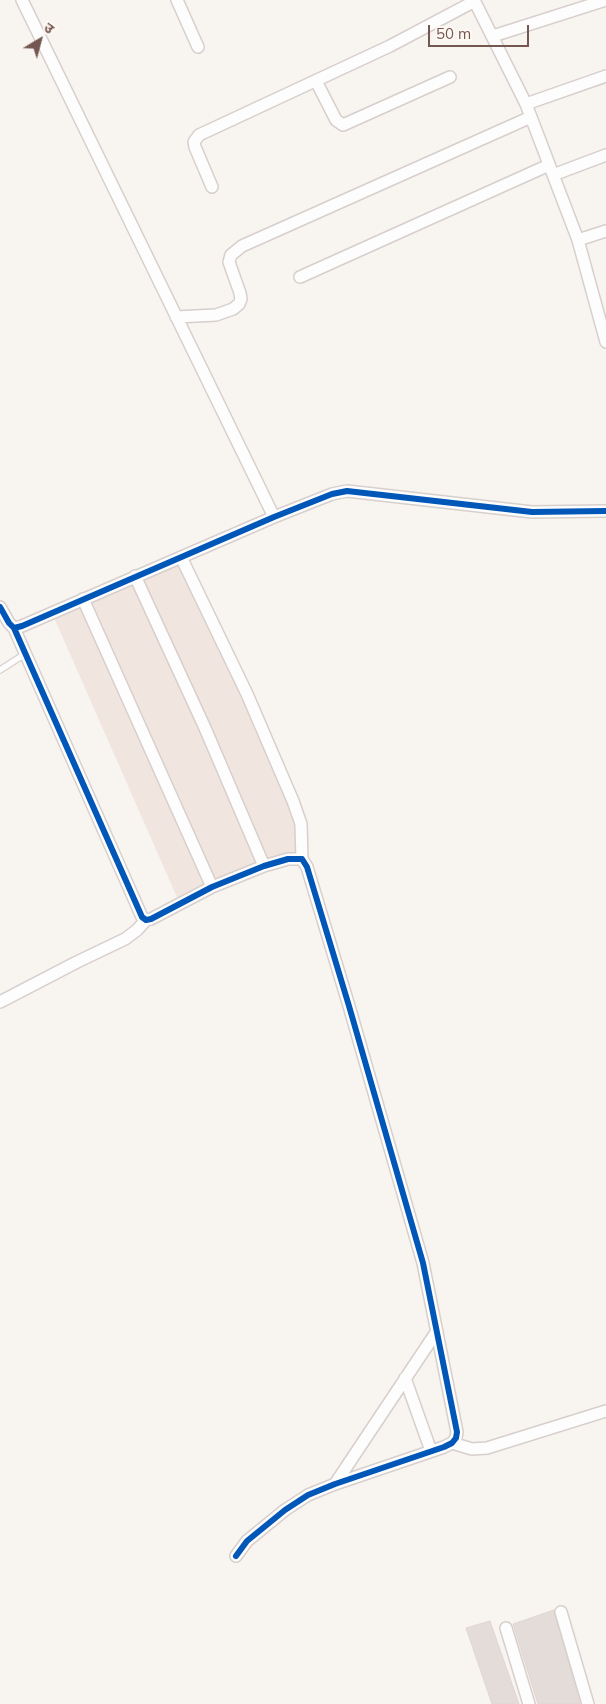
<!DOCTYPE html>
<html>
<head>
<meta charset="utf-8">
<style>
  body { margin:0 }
  #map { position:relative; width:606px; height:1704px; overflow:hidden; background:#f8f4f0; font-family:Mulish,"Noto Sans Devanagari",sans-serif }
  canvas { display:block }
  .north { position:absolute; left:15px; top:15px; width:50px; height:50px; -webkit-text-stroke:4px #fef8f3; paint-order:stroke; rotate:37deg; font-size:14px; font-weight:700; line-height:20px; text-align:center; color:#755751 }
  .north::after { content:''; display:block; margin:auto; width:18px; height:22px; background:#755751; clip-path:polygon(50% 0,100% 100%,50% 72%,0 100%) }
  .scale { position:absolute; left:428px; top:25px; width:101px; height:22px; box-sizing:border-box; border:2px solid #755751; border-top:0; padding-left:6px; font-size:15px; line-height:18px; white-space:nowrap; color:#755751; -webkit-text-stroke:4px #fef8f3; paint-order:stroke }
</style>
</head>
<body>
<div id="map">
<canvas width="606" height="1704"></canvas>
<div class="north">उ</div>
<div class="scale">50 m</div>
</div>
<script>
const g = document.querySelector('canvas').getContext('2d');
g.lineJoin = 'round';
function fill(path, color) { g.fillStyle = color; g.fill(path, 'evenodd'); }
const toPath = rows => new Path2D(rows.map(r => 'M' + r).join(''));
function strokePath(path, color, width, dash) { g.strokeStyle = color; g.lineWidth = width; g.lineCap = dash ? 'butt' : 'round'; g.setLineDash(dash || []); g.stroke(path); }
const residential = toPath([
  [181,557,301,824,296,857,180,904,52,613]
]);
const building = toPath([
  [554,1610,580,1704,538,1704,513,1624,554,1610],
  [490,1621,519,1704,492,1704,466,1628,490,1621]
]);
const service = toPath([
  [0,670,25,654]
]);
const minor = toPath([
  [22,0,274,517],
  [177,0,198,47],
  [474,0,526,104,578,240,606,342],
  [493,36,606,0],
  [316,81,336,120,343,125,450,77],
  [526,104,606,76],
  [553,175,606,155],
  [212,187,195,147,194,142,199,135,390,46,475,1],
  [578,240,606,231],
  [300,277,549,165],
  [176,317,216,315,233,309,239,304,241,299,240,293,229,262,231,255,242,246,531,117],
  [181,557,247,694,293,801,301,824,302,859],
  [135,576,205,728,264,866],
  [83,599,212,887],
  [0,607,9,623,14,628,22,626,274,517,332,494,347,491,532,512,606,511],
  [14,628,142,917,146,920,151,919,212,887,264,866,288,859,302,859,307,867,349,1006,423,1263,457,1432,456,1438,452,1443,444,1447,335,1484,308,1495,285,1510,247,1541,236,1556],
  [0,1002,77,962,125,939,137,930,146,920],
  [405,1378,431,1451],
  [452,1443,472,1449,487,1448,606,1411],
  [335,1484,437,1331],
  [561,1612,588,1704],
  [506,1628,529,1704]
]);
const cycleway = toPath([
  [0,607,9,623,14,628,22,626,274,517,332,494,347,491,532,512,606,511],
  [14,628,142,917,146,920,151,919,212,887,264,866,288,859,302,859,307,867,349,1006,423,1263,457,1432,456,1438,452,1443,444,1447,335,1484,308,1495,285,1510,247,1541,236,1556]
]);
fill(residential, '#f0e5df');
fill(building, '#e4dcd8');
strokePath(building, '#e0d6d3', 1);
strokePath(service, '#d7cfcc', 8);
strokePath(minor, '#d7cfcc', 14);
strokePath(service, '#fefdfd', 5.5);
strokePath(minor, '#fefdfd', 11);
strokePath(cycleway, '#0057b8', 6);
</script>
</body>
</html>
